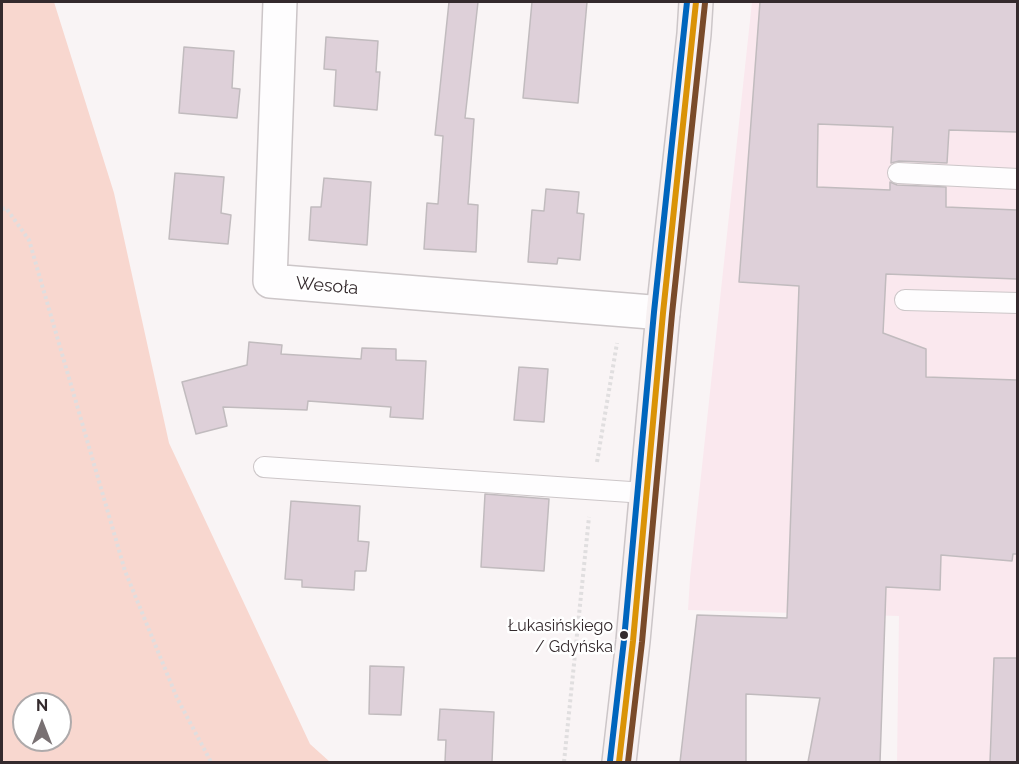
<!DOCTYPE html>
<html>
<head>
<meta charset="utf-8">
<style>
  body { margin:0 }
  #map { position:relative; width:1019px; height:764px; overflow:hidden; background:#f9f4f5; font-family:Raleway,sans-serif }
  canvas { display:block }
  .frame { position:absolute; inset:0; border:3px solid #342a2d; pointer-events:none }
  .north { position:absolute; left:12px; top:692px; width:60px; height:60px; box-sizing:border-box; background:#fff; border:2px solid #aeaaab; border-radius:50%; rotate:0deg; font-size:16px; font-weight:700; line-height:24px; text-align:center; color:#342a2d }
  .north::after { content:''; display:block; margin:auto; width:21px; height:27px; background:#797173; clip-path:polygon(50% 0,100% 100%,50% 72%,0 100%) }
</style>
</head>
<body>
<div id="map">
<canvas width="1019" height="764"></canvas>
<div class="frame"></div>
<div class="north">N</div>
</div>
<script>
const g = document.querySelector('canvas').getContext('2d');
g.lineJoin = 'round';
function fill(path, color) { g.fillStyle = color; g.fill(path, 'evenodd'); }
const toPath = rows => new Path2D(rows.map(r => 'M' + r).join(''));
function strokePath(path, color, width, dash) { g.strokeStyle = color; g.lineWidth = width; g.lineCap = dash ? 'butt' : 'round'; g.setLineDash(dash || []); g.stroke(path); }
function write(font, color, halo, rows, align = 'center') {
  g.font = font + ' Raleway,sans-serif'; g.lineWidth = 5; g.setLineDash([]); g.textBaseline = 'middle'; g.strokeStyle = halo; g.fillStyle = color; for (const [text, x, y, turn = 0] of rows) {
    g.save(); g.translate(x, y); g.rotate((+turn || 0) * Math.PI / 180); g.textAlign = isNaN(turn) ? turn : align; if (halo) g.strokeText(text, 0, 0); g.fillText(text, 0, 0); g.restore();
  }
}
const built = toPath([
  [752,2,1017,2,1017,762,897,762,899,616,688,610,690,578]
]);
const green = toPath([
  [2,2,54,2,114,193,169,443,310,744,330,762,2,762],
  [24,704,60,704,60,740,24,740]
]);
const building = toPath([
  [449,2,478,2,465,118,474,119,468,204,478,205,476,252,424,249,427,203,438,204,443,136,435,135,449,2],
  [532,2,587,2,578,103,523,98,532,2],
  [760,2,1017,2,1017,132,949,130,947,163,899,161,891,163,893,127,818,124,817,187,890,190,890,182,897,185,946,187,946,207,1017,210,1017,279,886,274,883,333,926,349,926,377,1017,380,1017,554,1013,554,1012,561,941,555,940,590,886,587,880,762,808,762,820,698,746,694,746,762,680,762,697,615,787,618,799,286,739,282,760,2],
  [326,37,378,41,376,72,380,72,377,110,334,106,336,70,324,69,326,37],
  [184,47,234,51,232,88,240,89,237,118,179,113,184,47],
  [175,173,224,177,221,213,231,215,228,244,169,239,175,173],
  [324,178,371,182,367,245,309,240,311,207,321,207,324,178],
  [546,189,579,192,577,213,584,214,580,260,558,258,557,264,528,262,532,210,544,211,546,189],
  [249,342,282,345,281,354,361,359,362,348,396,349,396,360,426,361,423,419,390,417,391,407,308,401,307,410,223,407,227,426,196,434,182,382,247,365,249,342],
  [519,367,548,369,544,422,514,420,519,367],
  [485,494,549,499,544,571,481,567,485,494],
  [291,501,360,506,358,541,369,542,366,571,355,571,354,590,302,587,302,580,285,579,291,501],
  [994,658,1017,658,1017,762,990,762,994,658],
  [370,666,404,667,401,715,369,714,370,666],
  [440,709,494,712,492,762,445,762,446,740,438,740,440,709]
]);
const path = toPath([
  [2,209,6,208,29,240,125,571,177,698,211,762],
  [597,462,617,343],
  [564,762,589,517]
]);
const lane = toPath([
  [898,173,1018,179],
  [905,300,1018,303],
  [264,467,645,493]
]);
const street = toPath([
  [280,2,270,281,663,313]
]);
const secondary = toPath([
  [619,762,633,641,663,313,694,34,696,2]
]);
const bus1 = toPath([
  [619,762,633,641,663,313,696,2]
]);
const bus2 = toPath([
  [628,762,642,642,672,314,705,3]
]);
const bus3 = toPath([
  [610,761,624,640,654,312,687,2]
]);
const markers = [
  [624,635,5,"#342a2d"]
];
const busNames = [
  ["Łukasińskiego",613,626],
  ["/ Gdyńska",613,647]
];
const streetNames = [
  ["Wesoła",327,286,5]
];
fill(built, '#fae8ee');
fill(green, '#f8d7cf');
fill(building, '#ded0d9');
strokePath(building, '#c1bbbe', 1.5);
strokePath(lane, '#ccc6c8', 22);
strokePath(street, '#ccc6c8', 36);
strokePath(secondary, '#ccc6c8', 36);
strokePath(path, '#e0dedf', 4, [3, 3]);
strokePath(lane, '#fefdfe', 20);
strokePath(street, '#fefdfe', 33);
strokePath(secondary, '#f7f1f2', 33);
strokePath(bus1, '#da9307', 6);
strokePath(bus2, '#7a4b2a', 6);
strokePath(bus3, '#0065bd', 6);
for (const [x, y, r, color] of markers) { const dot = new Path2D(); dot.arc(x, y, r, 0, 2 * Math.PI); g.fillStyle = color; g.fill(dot); strokePath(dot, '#fff', 2); }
write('16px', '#342a2d', '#fff', busNames, 'right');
write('18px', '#342a2d', '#fff', streetNames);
</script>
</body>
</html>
